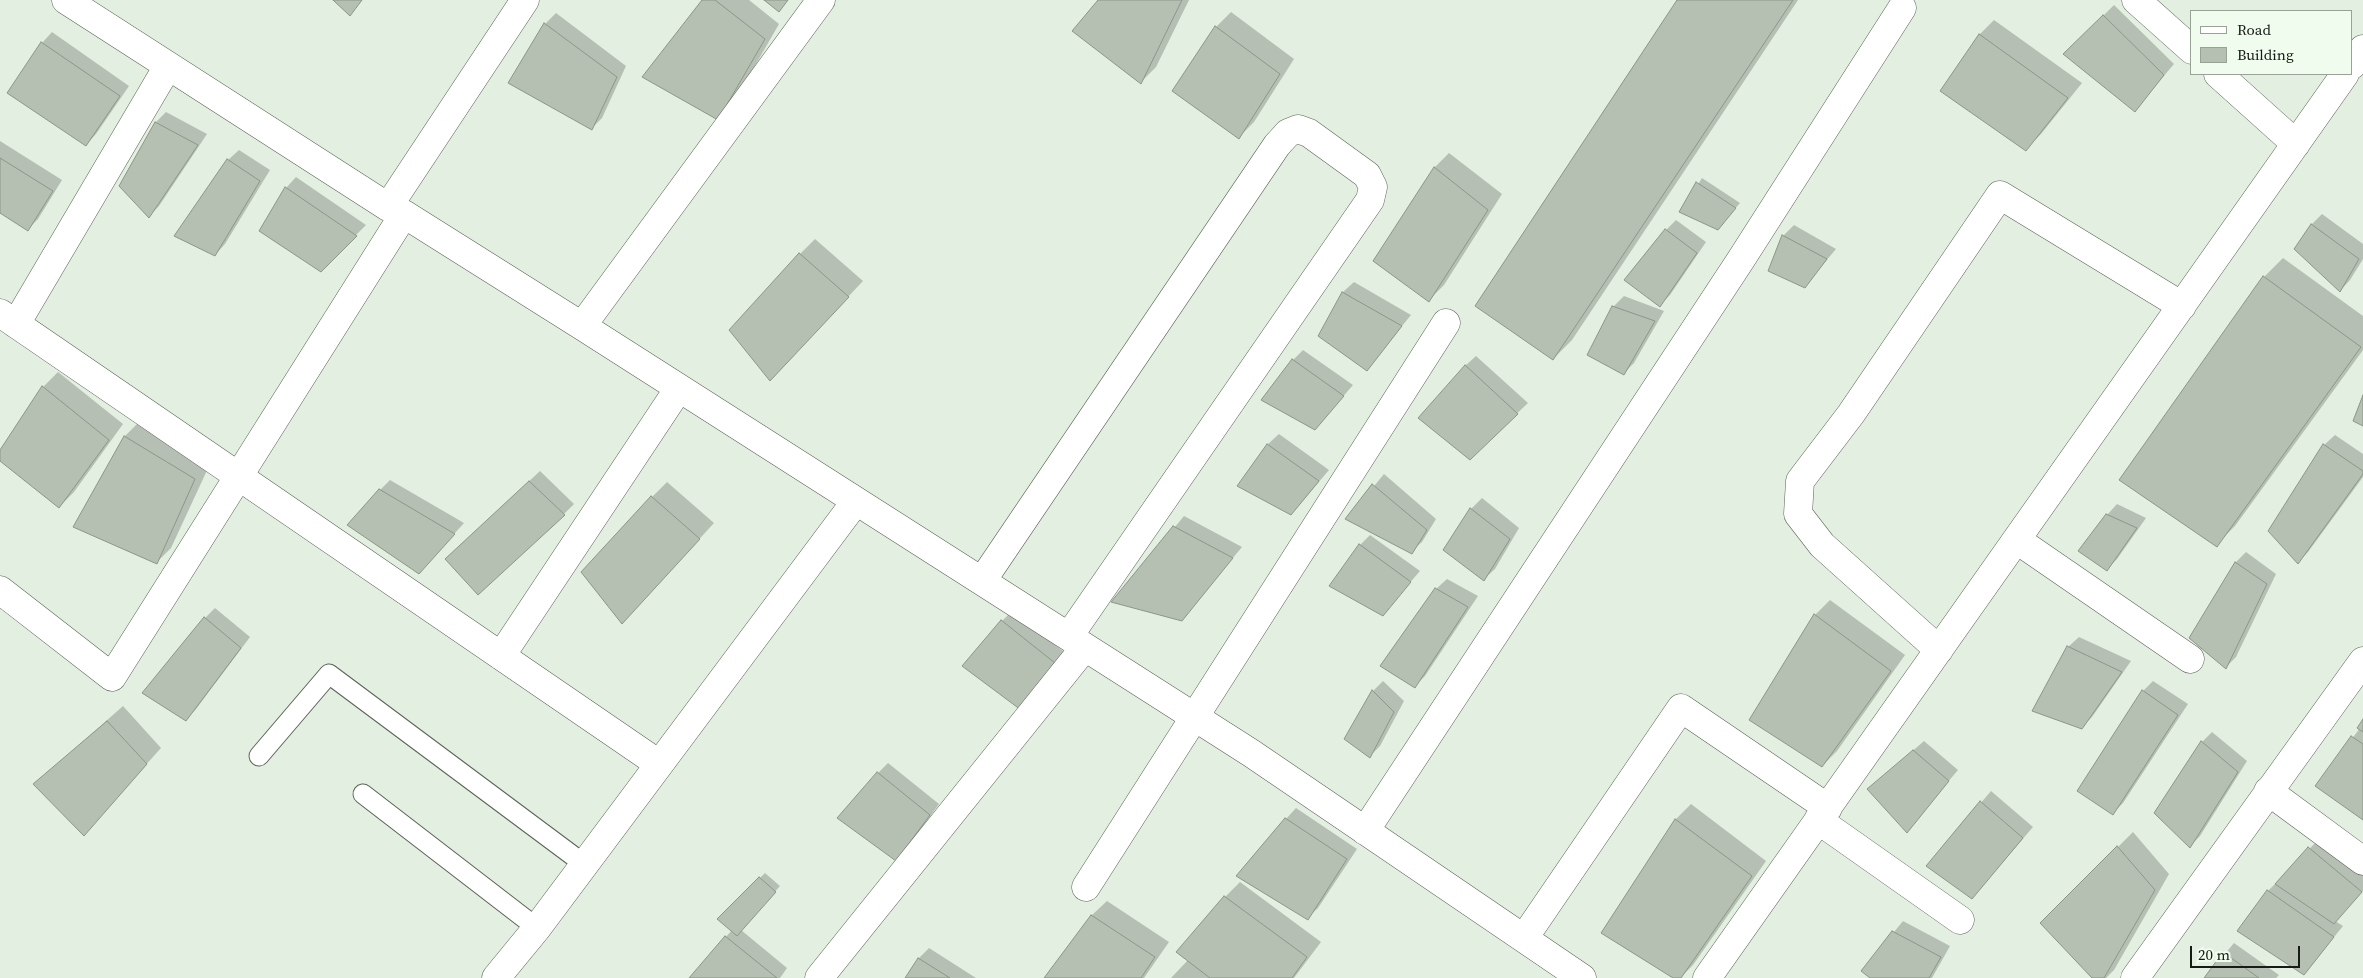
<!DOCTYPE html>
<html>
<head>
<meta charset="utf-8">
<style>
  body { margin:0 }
  #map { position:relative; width:2363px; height:978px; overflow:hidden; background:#e3efe0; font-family:"Source Serif 4",serif }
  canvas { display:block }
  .legend { position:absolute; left:2190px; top:10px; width:162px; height:65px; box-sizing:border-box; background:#f0fced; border:1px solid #99a297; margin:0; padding:6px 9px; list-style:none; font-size:15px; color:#171b16 }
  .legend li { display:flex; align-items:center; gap:10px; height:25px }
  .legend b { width:25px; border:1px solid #99a297 }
  .scale { position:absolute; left:2190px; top:946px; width:110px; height:22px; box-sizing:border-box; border:2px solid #171b16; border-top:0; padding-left:6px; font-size:15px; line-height:18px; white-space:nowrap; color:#171b16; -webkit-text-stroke:4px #f0fced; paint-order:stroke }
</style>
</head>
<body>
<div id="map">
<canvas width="2363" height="978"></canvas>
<ul class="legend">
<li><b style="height:6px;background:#fff"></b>Road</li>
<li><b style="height:14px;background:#b5c0b2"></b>Building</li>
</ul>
<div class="scale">20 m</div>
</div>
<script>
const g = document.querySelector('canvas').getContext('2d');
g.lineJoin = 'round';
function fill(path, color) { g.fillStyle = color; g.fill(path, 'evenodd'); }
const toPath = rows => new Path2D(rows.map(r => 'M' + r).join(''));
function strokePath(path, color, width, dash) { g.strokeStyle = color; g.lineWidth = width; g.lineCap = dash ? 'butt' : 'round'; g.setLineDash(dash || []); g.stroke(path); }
const shadow = toPath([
  [703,0,749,0,779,24,733,104,718,119],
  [1099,0,1189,0,1156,67,1141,82],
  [1679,0,1798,0,1572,340,1553,359],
  [2114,5,2174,64,2135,110,2065,54],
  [1231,12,1294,59,1254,122,1239,137,1174,91,1216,27],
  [556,13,626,66,602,118,592,128,510,82,545,24],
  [1994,20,2082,83,2041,134,2026,149,1979,35],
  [52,32,129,86,96,134,86,145,42,43],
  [166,112,207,134,159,206,149,216,156,122],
  [0,141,62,180,38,219,28,229,0,211],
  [239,150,270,170,225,244,215,255,176,236,228,160],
  [1449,153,1502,194,1444,285,1429,300,1434,168],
  [296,177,366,225,321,270,286,188],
  [1702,178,1740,203,1722,224,1681,212],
  [2322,214,2363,244,2363,259,2350,280,2340,291,2296,249,2312,224],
  [1676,220,1706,242,1670,295,1660,305,1666,230],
  [1794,225,1836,249,1805,286,1769,270,1783,236],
  [815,239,863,281,785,364,800,254],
  [2283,258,2363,316,2363,350,2235,526,2216,545,2264,277],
  [1354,282,1411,315,1367,369,1320,336,1343,292],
  [1624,296,1664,311,1634,363,1624,373,1613,307],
  [1303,350,1353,385,1315,429,1293,360],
  [1476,356,1528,403,1470,458,1465,366],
  [58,372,123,424,74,492,59,507,0,460,0,452,43,387],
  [140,421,210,464,171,548,156,563,75,526,125,436],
  [1279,434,1329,470,1301,503,1239,485,1268,444],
  [2335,435,2363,454,2363,477,2308,552,2298,562,2270,531,2324,445],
  [540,471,574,504,564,514,457,549],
  [1384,474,1436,519,1422,542,1411,552,1347,519],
  [390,480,464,523,429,562,380,490],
  [667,482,714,523,637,607,652,497],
  [1482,498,1519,528,1495,569,1484,579,1445,550,1471,509],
  [2117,504,2146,518,2117,559,2107,569,2107,515],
  [1184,516,1242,547,1182,619,1113,602],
  [1370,535,1420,571,1383,614,1360,545],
  [2246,552,2276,574,2236,657,2226,667,2236,562],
  [1447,579,1478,596,1425,676,1415,686,1436,589],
  [1830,600,1905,655,1837,751,1822,766,1815,615],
  [215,608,250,637,196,709,186,719,205,618],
  [1012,611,1064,652,1031,698,1002,621],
  [2079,637,2131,661,2092,717,2081,728,2068,647],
  [1383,681,1404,701,1380,746,1370,756,1346,739,1373,691],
  [2153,681,2188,704,2123,803,2113,813,2143,691],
  [123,706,161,748,84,834,35,784],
  [2363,721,2363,818,2317,786,2360,728],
  [2212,732,2247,761,2200,836,2190,846,2202,742],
  [1924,741,1958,770,1907,831,1869,789],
  [888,763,939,804,906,849,896,860,878,773],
  [1991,791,2033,827,1972,898,1928,865],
  [1691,804,1766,861,1693,965,1680,978,1675,978,1602,932,1676,819],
  [1296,808,1357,849,1318,908,1307,918,1286,819],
  [2133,832,2169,874,2114,970,2106,978,2093,978,2042,923],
  [2320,838,2363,874,2363,891,2335,921,2343,926,2304,974,2268,891],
  [765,873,780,886,741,930,787,968,780,978,690,978,732,930,718,919],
  [1240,882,1321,942,1294,978,1171,978,1188,960,1225,897],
  [1107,901,1169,942,1144,978,1045,978,1091,916],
  [1903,921,1950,946,1932,978,1873,978,1862,971],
  [2234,943,2279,975,2276,978,2205,978],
  [929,948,976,978,906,978,919,958]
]);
const building = toPath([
  [333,0,362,0,350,16,333,0],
  [702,0,715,0,765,39,718,120,642,77,702,0],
  [764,0,788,0,779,12,764,0],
  [1098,0,1182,0,1141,84,1072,31,1098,0],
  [1677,0,1793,0,1553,360,1475,306,1677,0],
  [2103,15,2164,75,2135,112,2063,54,2103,15],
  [544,23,617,77,592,130,508,83,544,23],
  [1215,26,1280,74,1239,139,1172,91,1215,26],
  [1979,34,2068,98,2026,151,1940,91,1979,34],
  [41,42,120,96,86,146,7,93,41,42],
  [155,122,198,145,149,218,119,186,155,122],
  [0,158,53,191,28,231,0,213,0,158],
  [227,159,260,181,215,256,174,236,227,159],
  [1434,167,1488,210,1429,302,1373,261,1434,167],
  [1696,182,1736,208,1718,230,1679,212,1696,182],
  [285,187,357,236,321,272,259,231,285,187],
  [2311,224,2359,259,2340,292,2294,249,2311,224],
  [1665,229,1697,253,1660,307,1624,280,1665,229],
  [1782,235,1827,259,1805,288,1768,271,1782,235],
  [799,253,849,297,770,381,729,330,799,253],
  [2263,276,2361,347,2217,547,2119,480,2263,276],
  [1342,292,1402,326,1367,371,1318,336,1342,292],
  [1612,306,1655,321,1624,375,1587,355,1612,306],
  [1292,359,1344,396,1315,430,1261,400,1292,359],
  [1465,365,1518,414,1470,460,1418,418,1465,365],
  [42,386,109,440,59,508,0,461,0,450,42,386],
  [2363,395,2363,426,2353,421,2363,395],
  [124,436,195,479,157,564,73,527,124,436],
  [1267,444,1319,481,1291,515,1237,486,1267,444],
  [2323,444,2363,471,2363,474,2298,564,2268,531,2323,444],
  [529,481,565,515,478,595,445,559,529,481],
  [1372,484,1427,530,1412,554,1345,519,1372,484],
  [379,489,455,534,419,574,347,525,379,489],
  [651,496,700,539,622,624,581,572,651,496],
  [1470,508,1510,539,1484,581,1443,550,1470,508],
  [2106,514,2137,528,2107,571,2078,551,2106,514],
  [1173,526,1233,558,1182,621,1111,602,1173,526],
  [1359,544,1411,582,1383,616,1329,586,1359,544],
  [2235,562,2267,584,2226,669,2189,638,2235,562],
  [1435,588,1468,607,1415,688,1380,666,1435,588],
  [1814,614,1891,671,1822,767,1749,720,1814,614],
  [204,617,241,648,186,721,142,693,204,617],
  [1001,620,1055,663,1021,710,962,666,1001,620],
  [2067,646,2122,672,2082,729,2032,711,2067,646],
  [1372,690,1394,712,1370,758,1344,739,1372,690],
  [2142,690,2178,715,2113,815,2077,791,2142,690],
  [2363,719,2363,732,2357,728,2363,719],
  [107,721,147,764,84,836,33,784,107,721],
  [2351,736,2363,744,2363,820,2315,786,2351,736],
  [2201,741,2238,772,2190,848,2154,813,2201,741],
  [1913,750,1949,781,1907,833,1867,789,1913,750],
  [877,772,930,815,896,861,837,818,877,772],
  [1980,801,2023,838,1972,899,1926,866,1980,801],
  [1285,818,1347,859,1308,920,1236,876,1285,818],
  [1675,819,1752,876,1681,978,1673,978,1601,933,1675,819],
  [2117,846,2155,890,2104,978,2092,978,2040,923,2117,846],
  [2308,847,2362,892,2334,924,2275,884,2308,847],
  [759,877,776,892,737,936,717,919,759,877],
  [2267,890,2334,937,2304,975,2237,931,2267,890],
  [1224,896,1307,957,1292,978,1210,978,1176,952,1224,896],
  [1091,915,1155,957,1141,978,1044,978,1091,915],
  [1892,931,1941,957,1929,978,1870,978,1861,971,1892,931],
  [725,936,777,978,689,978,725,936],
  [2223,952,2259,978,2204,978,2223,952],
  [918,958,950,978,905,978,918,958]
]);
const service = toPath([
  [259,756,329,674,584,864],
  [363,794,537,928]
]);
const minor = toPath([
  [66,0,388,207,404,214,582,326,1251,753,1582,978],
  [2136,0,2192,50],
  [2352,65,2363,49],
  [2218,74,2296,144],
  [388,207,525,0],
  [0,313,659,764],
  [16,324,168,66],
  [582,326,821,0],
  [2017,540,2190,659],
  [982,581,1277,145,1288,133,1298,129,1309,133,1367,175,1373,187,1370,200,1069,636],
  [0,590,112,677,404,214],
  [1939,650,1822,545,1798,514,1800,481,1851,414,2000,195,2182,306],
  [501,656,679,388],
  [2268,791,2363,861],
  [1818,820,1960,920],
  [1365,831,1740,261,1902,8],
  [1086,887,1446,323],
  [1524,938,1681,708,1828,808],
  [496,978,537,928,856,501],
  [819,978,1085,647],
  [1707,978,2345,74],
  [2135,978,2363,661]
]);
fill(shadow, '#0003');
fill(building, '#b5c0b2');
strokePath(building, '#8b9688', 1);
strokePath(service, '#5a6457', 21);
strokePath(minor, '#5a6457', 29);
strokePath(service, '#fff', 19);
strokePath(minor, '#fff', 28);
</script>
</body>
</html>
